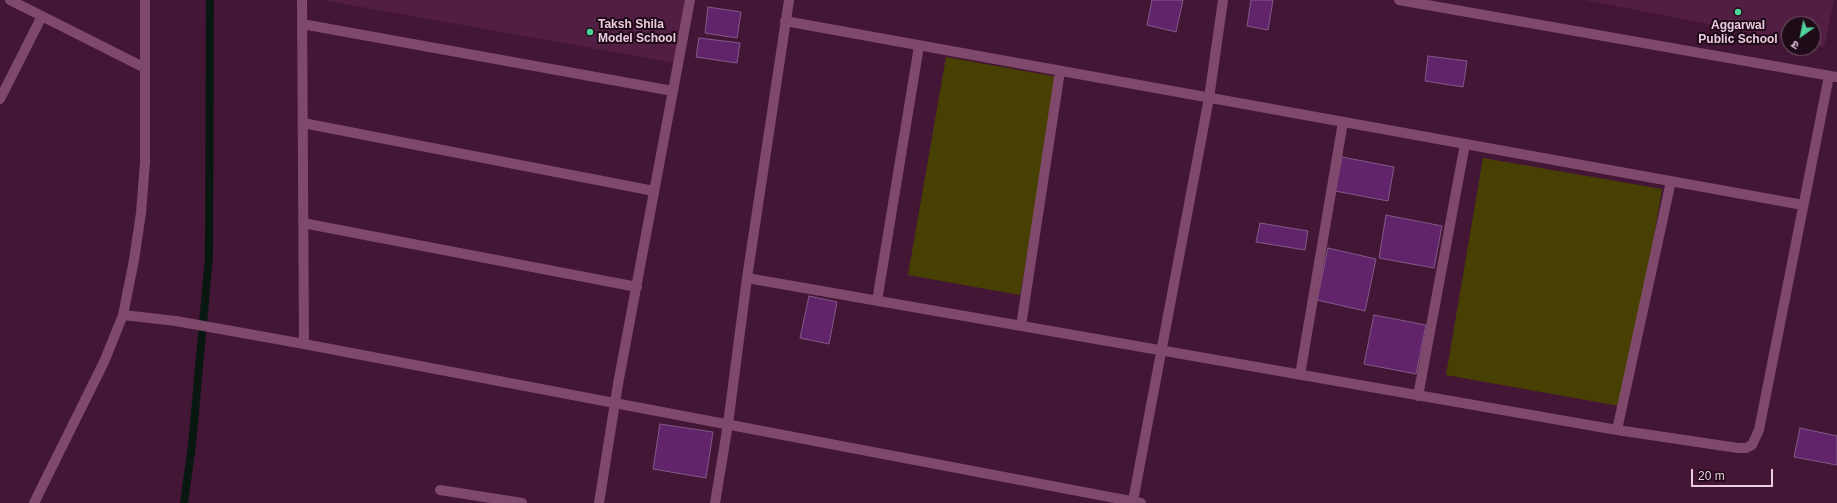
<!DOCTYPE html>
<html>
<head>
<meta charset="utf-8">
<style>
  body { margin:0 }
  #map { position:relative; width:1837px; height:503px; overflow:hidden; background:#441636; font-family:Helvetica,"Noto Sans Devanagari",sans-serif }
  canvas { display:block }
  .north { position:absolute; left:1781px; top:16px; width:40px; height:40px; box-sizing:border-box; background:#1f0a18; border:1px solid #715868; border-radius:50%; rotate:213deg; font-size:11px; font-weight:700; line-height:16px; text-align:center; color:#ebccdf }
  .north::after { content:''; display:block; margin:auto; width:14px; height:18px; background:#4dd39a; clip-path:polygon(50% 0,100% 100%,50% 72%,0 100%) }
  .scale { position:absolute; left:1691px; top:469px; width:82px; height:18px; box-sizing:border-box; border:2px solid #ebccdf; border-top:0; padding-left:5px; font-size:12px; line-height:14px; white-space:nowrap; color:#ebccdf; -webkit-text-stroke:3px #1f0a18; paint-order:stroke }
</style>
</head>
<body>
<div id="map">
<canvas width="1837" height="503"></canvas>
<div class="north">उ</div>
<div class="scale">20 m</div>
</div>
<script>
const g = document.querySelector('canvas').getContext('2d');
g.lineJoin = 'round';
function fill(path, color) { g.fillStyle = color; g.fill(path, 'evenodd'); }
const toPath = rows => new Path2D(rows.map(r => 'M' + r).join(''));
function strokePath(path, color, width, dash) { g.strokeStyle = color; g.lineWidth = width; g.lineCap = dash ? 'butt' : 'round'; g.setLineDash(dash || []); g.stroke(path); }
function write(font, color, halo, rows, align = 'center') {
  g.font = font + ' Helvetica,sans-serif'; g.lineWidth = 4; g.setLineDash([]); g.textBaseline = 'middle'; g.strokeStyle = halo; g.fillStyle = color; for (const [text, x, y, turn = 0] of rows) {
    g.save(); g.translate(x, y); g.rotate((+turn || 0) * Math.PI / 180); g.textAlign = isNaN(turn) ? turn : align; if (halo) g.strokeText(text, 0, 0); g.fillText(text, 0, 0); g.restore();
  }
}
const built = toPath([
  [322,0,687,0,676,63],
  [1585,0,1834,0,1824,47,1813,45,1813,24,1789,24,1789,40]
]);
const green = toPath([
  [946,57,1058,77,1020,295,908,275],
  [1483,158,1662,189,1625,407,1446,375]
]);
const stream = toPath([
  [184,503,192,445,209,257,210,0]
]);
const building = toPath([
  [1152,0,1183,0,1176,32,1147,25,1152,0],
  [1251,0,1273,0,1268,30,1247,26,1251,0],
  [708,7,741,12,737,38,705,33,708,7],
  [699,38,740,43,737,63,696,57,699,38],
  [1428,56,1467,61,1463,87,1425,81,1428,56],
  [1342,157,1394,167,1388,201,1335,191,1342,157],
  [1386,215,1442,226,1434,268,1379,258,1386,215],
  [1260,223,1308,231,1305,250,1256,242,1260,223],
  [1328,248,1376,259,1365,311,1317,300,1328,248],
  [809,296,837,302,829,344,800,338,809,296],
  [1374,315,1426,325,1416,374,1364,364,1374,315],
  [660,424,713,432,706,478,653,469,660,424],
  [1800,428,1837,436,1837,465,1794,457,1800,428]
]);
const street = toPath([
  [10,0,145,68],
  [302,0,304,344],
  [1399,0,1837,77],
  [785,21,1803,205],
  [302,24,673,91],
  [0,99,42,16],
  [303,123,654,191],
  [303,223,637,287],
  [747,278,1617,430,1738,448,1746,448,1752,445,1759,430,1829,76],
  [877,301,919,46],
  [123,315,176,321,304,344,1141,503],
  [1021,326,1060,71],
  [1300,375,1343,122],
  [1418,396,1465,144],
  [1617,430,1671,181],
  [440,490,522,503],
  [1133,501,1209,98,1223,0],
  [34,503,104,362,123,315,134,260,141,213,145,162,145,0],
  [599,503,618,384,690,0],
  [715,503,728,424,747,278,789,0]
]);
const markers = [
  [1738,12,4,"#4dd39a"],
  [590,32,4,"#4dd39a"]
];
const poiNames = [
  ["Taksh Shila",598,25],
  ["Model School",598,39],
  ["Aggarwal",1738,26,"center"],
  ["Public School",1738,40,"center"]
];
fill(built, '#531e43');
fill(green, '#484003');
strokePath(stream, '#081710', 8);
fill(building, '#61246b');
strokePath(building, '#815a88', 1);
strokePath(street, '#7e496b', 10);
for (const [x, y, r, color] of markers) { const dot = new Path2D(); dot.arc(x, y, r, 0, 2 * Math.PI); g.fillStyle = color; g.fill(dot); strokePath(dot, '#1f0a18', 1.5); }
write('bold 12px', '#ebccdf', '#1f0a18', poiNames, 'left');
</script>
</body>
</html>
